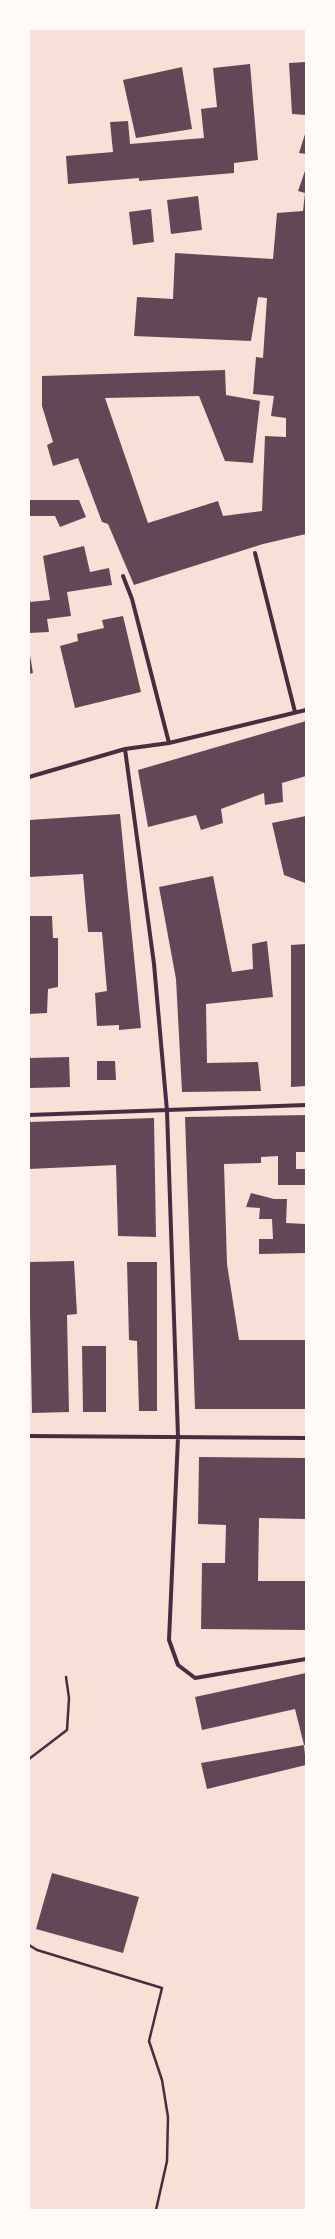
<!DOCTYPE html>
<html>
<head>
<meta charset="utf-8">
<style>
  body { margin:0 }
  #map { position:relative; width:335px; height:2239px; overflow:hidden; background:#f7e1d7; font-family:Manrope,sans-serif }
  canvas { display:block }
  .frame { position:absolute; inset:0; border:30px solid #fffaf5; pointer-events:none }
</style>
</head>
<body>
<div id="map">
<canvas width="335" height="2239"></canvas>
<div class="frame"></div>
</div>
<script>
const g = document.querySelector('canvas').getContext('2d');
g.lineJoin = 'round';
function fill(path, color) { g.fillStyle = color; g.fill(path, 'evenodd'); }
const toPath = rows => new Path2D(rows.map(r => 'M' + r).join(''));
function strokePath(path, color, width, dash) { g.strokeStyle = color; g.lineWidth = width; g.lineCap = dash ? 'butt' : 'round'; g.setLineDash(dash || []); g.stroke(path); }
const building = toPath([
  [306,62,306,115,292,114,289,63],
  [250,64,258,160,234,163,234,173,139,181,139,178,68,184,66,156,113,152,110,122,128,121,130,144,204,138,201,109,217,107,213,68],
  [182,67,192,129,136,138,123,80],
  [306,131,306,154,299,153],
  [306,168,306,534,263,544,134,585,108,524,102,522,78,458,53,466,47,445,53,442,42,406,42,376,225,370,226,395,260,401,253,463,225,461,199,396,105,398,148,523,218,501,223,516,262,511,265,436,286,437,286,418,271,416,274,396,253,394,256,357,263,358,267,298,258,297,251,341,134,336,137,297,173,299,175,253,273,259,277,213,303,211,305,193,298,191],
  [198,196,202,230,171,234,167,200],
  [151,209,154,242,133,245,129,212],
  [29,500,79,500,86,517,60,527,55,516,29,516],
  [84,546,90,572,109,568,112,585,67,592,71,616,47,619,49,632,29,633,29,602,50,600,43,556],
  [123,616,141,692,75,708,60,646,78,641,77,634,104,628,102,620],
  [29,649,33,673,29,674],
  [306,721,306,776,282,783,283,802,265,805,264,793,221,809,223,823,201,830,196,815,148,827,138,770],
  [120,814,141,1028,119,1030,119,1025,97,1026,95,993,107,991,102,932,88,932,83,874,29,877,29,820],
  [306,816,306,883,305,883,284,875,272,823],
  [213,876,232,972,253,969,252,944,267,941,273,997,206,1004,207,1063,258,1062,261,1091,182,1092,176,979,159,887],
  [29,916,52,916,53,938,58,938,58,987,48,989,47,1013,29,1014],
  [306,944,306,1086,291,1087,291,945],
  [69,1057,70,1087,29,1088,29,1058],
  [97,1061,115,1061,116,1080,97,1080],
  [306,1115,306,1152,296,1152,296,1169,306,1169,306,1185,278,1185,278,1156,261,1157,261,1163,224,1164,227,1264,239,1340,306,1340,306,1409,195,1409,185,1117],
  [154,1118,156,1237,118,1236,116,1165,29,1169,29,1122],
  [251,1193,274,1199,287,1199,286,1223,306,1224,306,1253,259,1254,259,1239,273,1239,272,1219,259,1219,260,1208,246,1207],
  [74,1261,77,1314,67,1315,69,1412,32,1413,29,1262],
  [127,1262,157,1262,157,1411,139,1411,137,1341,129,1340],
  [82,1346,106,1346,106,1412,83,1412],
  [199,1457,306,1458,306,1519,259,1518,258,1581,306,1581,306,1630,201,1629,202,1563,225,1563,226,1525,198,1524],
  [306,1673,306,1745,304,1745,306,1765,207,1789,201,1763,304,1745,295,1709,202,1730,195,1697],
  [52,1873,139,1897,123,1953,36,1929]
]);
const path = toPath([
  [29,1759,67,1730,69,1698,66,1677],
  [29,1945,37,1950,162,1988,149,2041,162,2080,168,2117,167,2161,156,2210]
]);
const minor = toPath([
  [255,553,295,712],
  [123,576,132,599,169,743],
  [125,749,154,964,167,1111,178,1437,169,1640,178,1665,195,1678,306,1659],
  [29,777,125,749,169,743,306,710],
  [29,1115,306,1105],
  [29,1436,306,1438]
]);
fill(building, '#644757');
strokePath(path, '#4a2c40', 2.5);
strokePath(minor, '#4a2c40', 4);
</script>
</body>
</html>
